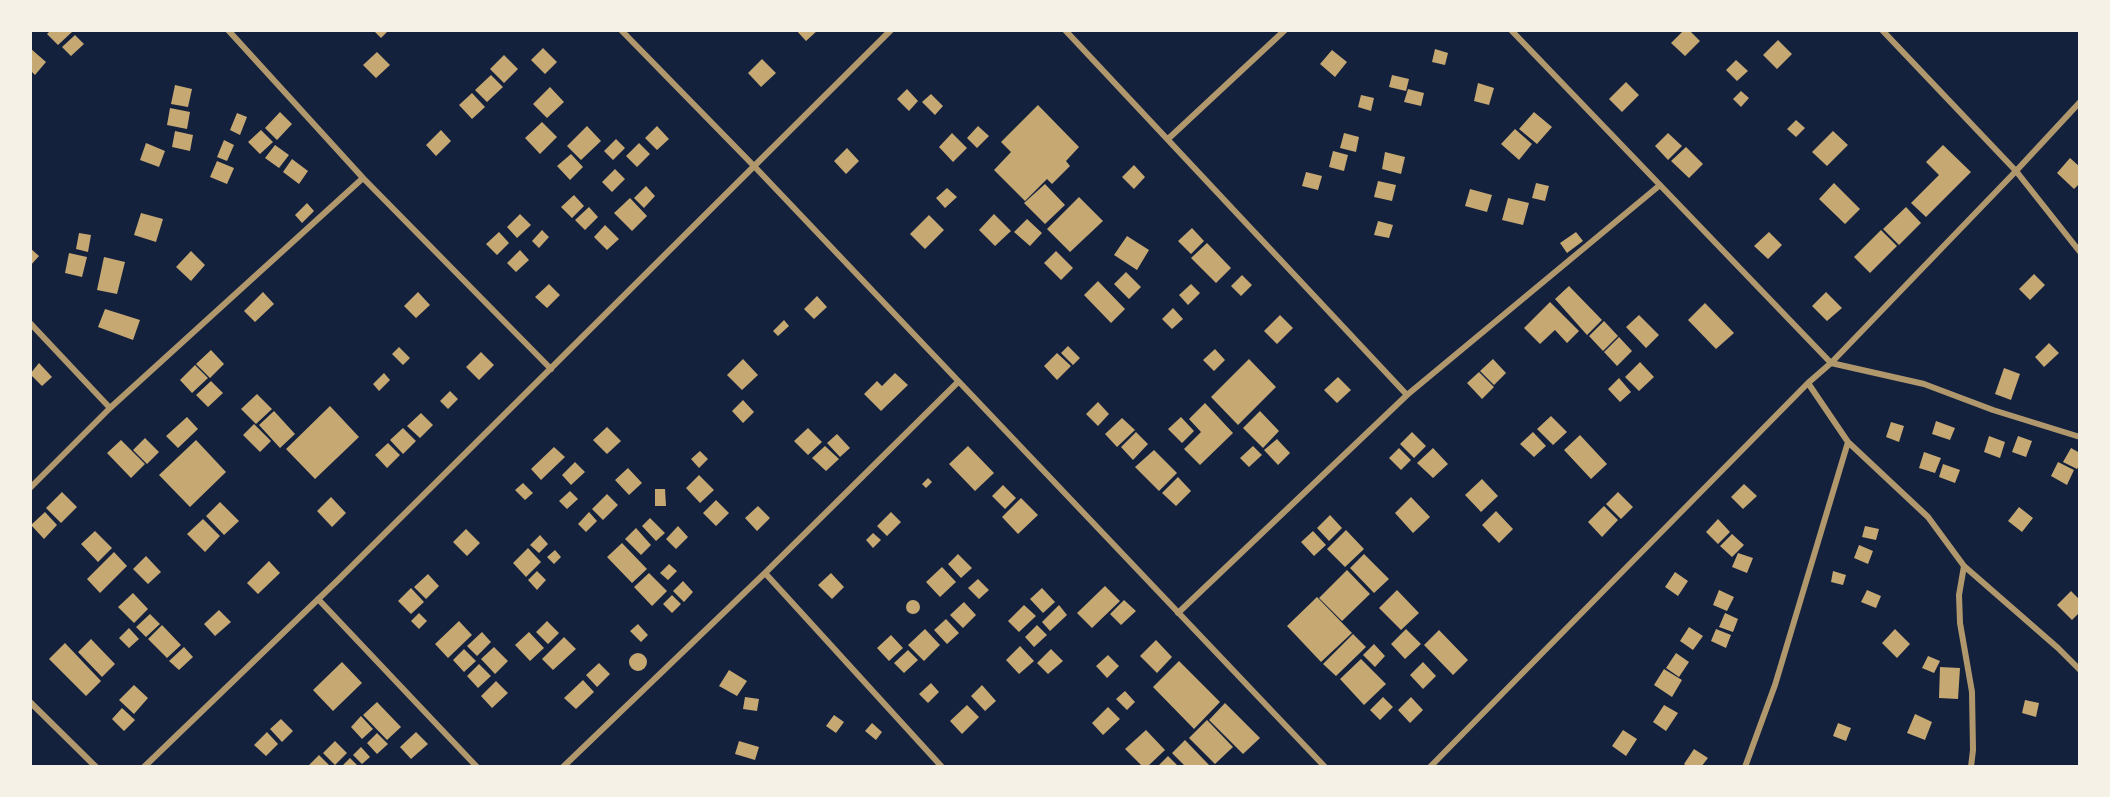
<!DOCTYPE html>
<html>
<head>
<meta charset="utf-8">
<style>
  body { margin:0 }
  #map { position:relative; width:2110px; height:797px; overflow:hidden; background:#14213d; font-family:Barlow,sans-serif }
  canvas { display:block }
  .frame { position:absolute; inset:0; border:32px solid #f6f1e7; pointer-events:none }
</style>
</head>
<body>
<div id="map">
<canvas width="2110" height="797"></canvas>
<div class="frame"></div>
</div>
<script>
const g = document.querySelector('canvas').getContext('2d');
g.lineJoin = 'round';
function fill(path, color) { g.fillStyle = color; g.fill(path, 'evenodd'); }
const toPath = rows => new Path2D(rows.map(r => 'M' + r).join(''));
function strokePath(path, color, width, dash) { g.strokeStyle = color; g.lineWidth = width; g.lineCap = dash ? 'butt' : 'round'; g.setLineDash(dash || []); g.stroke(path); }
const building = toPath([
  [51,30,71,30,72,32,58,45,47,34],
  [373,30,389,30,381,38],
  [796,30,818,30,806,41],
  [1684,30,1689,30,1700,41,1685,56,1671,43],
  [75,35,84,44,71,56,62,47],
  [1778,40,1792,54,1777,69,1763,55],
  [30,48,46,62,35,75,30,70],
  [543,48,557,62,545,74,531,60],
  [1435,49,1448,53,1445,65,1432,62],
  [1332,50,1347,62,1335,77,1320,64],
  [377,52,390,65,376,78,363,65],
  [504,55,518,69,504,83,490,69],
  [762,59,776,73,761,87,748,73],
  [1736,60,1748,71,1737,81,1726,70],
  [491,75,503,87,487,102,475,90],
  [1392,75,1409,79,1406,91,1389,87],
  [1626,82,1639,95,1622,112,1609,99],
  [1478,83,1494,88,1489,105,1474,101],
  [175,85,192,89,188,107,171,104],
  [550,87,564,102,547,118,533,104],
  [907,89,918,101,909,111,897,99],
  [1408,89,1424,93,1421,106,1404,102],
  [1741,91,1749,98,1741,107,1733,99],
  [472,93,485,107,472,119,459,105],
  [931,94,943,106,935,115,922,102],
  [1361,95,1374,98,1371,111,1358,107],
  [1038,105,1079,147,1066,161,1070,166,1052,184,1047,179,1025,201,994,170,1011,152,1001,142],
  [170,108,190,112,187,129,167,125],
  [280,112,292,124,277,140,265,128],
  [1534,112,1552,127,1537,144,1519,129],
  [237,113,247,117,240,135,230,130],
  [1796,120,1805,128,1796,137,1787,129],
  [542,122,557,137,540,154,525,138],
  [587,126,601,141,581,160,567,146],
  [657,126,669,139,657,150,645,138],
  [978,126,989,136,977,148,967,138],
  [1515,129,1532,144,1519,160,1501,144],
  [261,130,273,142,260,154,248,142],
  [441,130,451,141,436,156,426,145],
  [175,131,193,135,190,151,172,147],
  [1833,131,1848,145,1827,166,1812,152],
  [952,133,967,148,953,162,939,147],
  [1344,133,1359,137,1356,152,1340,148],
  [1668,133,1682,146,1668,160,1655,146],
  [616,139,625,148,613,160,604,151],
  [224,140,234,145,227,161,217,157],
  [146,143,165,151,159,167,140,160],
  [639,143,650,154,637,167,626,156],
  [275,145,289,155,279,168,265,158],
  [1943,145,1971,172,1926,217,1911,203,1939,175,1926,162],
  [1686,147,1703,164,1689,178,1671,161],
  [847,148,859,161,846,174,834,161],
  [1333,151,1348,155,1344,171,1329,167],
  [1385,152,1405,157,1401,174,1382,169],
  [571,154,583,167,570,180,557,166],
  [2070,158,2080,167,2080,183,2074,189,2057,173],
  [292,159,308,171,299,184,283,172],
  [217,161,234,168,227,184,210,177],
  [1134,165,1145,177,1134,189,1122,177],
  [615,169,625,179,612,192,602,182],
  [1306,172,1322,176,1318,190,1302,186],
  [1378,181,1396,185,1392,201,1374,197],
  [1536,183,1549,186,1545,201,1532,198],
  [1834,183,1860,209,1845,224,1819,199],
  [1045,184,1065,205,1045,224,1024,203],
  [646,186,655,196,644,208,634,198],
  [947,188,957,197,945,208,936,198],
  [1470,189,1492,195,1487,212,1465,206],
  [574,195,584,206,572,218,561,207],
  [1079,197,1103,221,1070,252,1047,229],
  [630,198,647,216,632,231,614,213],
  [1508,198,1529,203,1523,225,1502,220],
  [307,203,314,211,302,223,295,215],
  [589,207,598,217,585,230,575,220],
  [1906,207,1921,223,1899,245,1883,229],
  [141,213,163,219,156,242,134,235],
  [520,214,531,225,517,238,507,227],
  [994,214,1011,231,995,246,979,230],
  [929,215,944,230,925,249,910,234],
  [1027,219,1042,233,1030,246,1014,232],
  [1378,221,1393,225,1389,238,1374,235],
  [605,225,619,239,607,250,594,237],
  [1192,228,1204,241,1191,254,1178,241],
  [542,230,549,237,539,248,532,241],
  [1881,230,1897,246,1870,273,1854,257],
  [499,232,509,243,497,255,486,244],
  [1576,232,1583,241,1567,253,1560,243],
  [1769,232,1782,245,1768,259,1754,246],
  [79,233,91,235,88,252,76,249],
  [1127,236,1149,250,1137,270,1114,255],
  [1207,243,1231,268,1216,283,1191,258],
  [30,248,39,256,30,266],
  [520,250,529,260,516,272,507,263],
  [191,251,205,265,191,281,176,267],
  [1056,251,1073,268,1061,280,1044,263],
  [69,253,87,257,82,277,65,273],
  [104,257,125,262,117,294,97,290],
  [1126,272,1141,287,1129,299,1114,284],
  [2034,274,2045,285,2030,300,2019,289],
  [1242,275,1252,285,1241,296,1231,286],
  [1098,281,1125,309,1111,323,1084,295],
  [549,284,560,295,547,308,535,297],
  [1191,284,1200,293,1188,305,1179,295],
  [1569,286,1602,320,1587,335,1555,299],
  [263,292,274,304,255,322,244,311],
  [418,292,430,305,416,318,404,306],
  [1826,292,1842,308,1827,321,1812,306],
  [817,296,827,307,814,319,804,309],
  [1550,302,1579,331,1567,343,1555,330,1540,344,1524,328],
  [1705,303,1734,333,1716,349,1688,320],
  [1173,308,1183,319,1172,329,1162,319],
  [105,309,140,320,133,340,98,327],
  [1280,315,1293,328,1277,344,1264,331],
  [1639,315,1659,335,1646,348,1626,327],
  [784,320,789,326,778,336,773,331],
  [1604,321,1618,336,1603,351,1589,336],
  [1619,337,1632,351,1617,366,1604,352],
  [2049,343,2059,353,2044,367,2035,357],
  [1068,346,1080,358,1073,365,1061,353],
  [399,347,410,358,403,365,392,354],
  [1215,349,1225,360,1214,371,1203,360],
  [211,350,224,364,210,378,196,364],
  [481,352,494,365,479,380,466,367],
  [1057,353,1071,366,1057,380,1044,366],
  [743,359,758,375,742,390,727,375],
  [1249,359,1276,387,1238,425,1211,397],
  [1493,359,1506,373,1494,385,1480,371],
  [1640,362,1654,377,1639,391,1625,377],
  [39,363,52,377,42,386,30,374],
  [195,365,208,378,192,393,180,380],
  [2004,368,2020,374,2011,400,1995,394],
  [1479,372,1494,387,1482,399,1467,383],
  [384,373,390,380,379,391,373,384],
  [895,373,908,385,881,411,864,394,877,381,882,386],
  [1338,377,1351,390,1337,403,1324,390],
  [1619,378,1631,392,1620,402,1608,389],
  [211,381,223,393,208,407,196,395],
  [450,391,458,399,448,409,440,401],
  [257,394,272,409,256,424,241,409],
  [743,400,754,412,743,423,732,411],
  [1098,402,1109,414,1098,426,1086,414],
  [1205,403,1233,433,1200,465,1184,449,1201,432,1189,419],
  [330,406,359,437,315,479,286,449],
  [274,411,295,434,280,448,259,425],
  [1260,411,1279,431,1263,448,1243,428],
  [421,413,433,425,420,438,407,426],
  [1551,416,1567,432,1553,445,1537,429],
  [187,417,198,429,178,448,166,436],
  [1181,417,1194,431,1182,443,1168,429],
  [1122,418,1135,430,1117,447,1105,434],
  [1936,421,1955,428,1950,440,1932,434],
  [1891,422,1904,426,1899,442,1886,437],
  [254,424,271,441,260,452,243,435],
  [607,427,621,441,607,454,593,440],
  [403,428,416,441,403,454,390,440],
  [808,428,822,442,808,455,794,441],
  [1136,432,1148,444,1133,460,1121,447],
  [1412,432,1426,446,1414,458,1400,444],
  [1533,432,1546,446,1534,457,1520,444],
  [837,434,850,448,840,457,827,443],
  [1580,435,1607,464,1591,479,1564,450],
  [1989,436,2005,442,2000,458,1984,452],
  [2018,436,2032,441,2026,457,2012,452],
  [145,438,159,452,147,464,133,450],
  [1277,439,1290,453,1278,465,1264,450],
  [121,440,145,464,131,478,107,453],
  [196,440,226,472,190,507,159,475],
  [388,443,400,455,387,468,375,455],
  [825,446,839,459,826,471,812,458],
  [968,446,994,473,975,491,949,464],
  [1253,446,1262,455,1249,467,1240,458],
  [554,447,565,457,541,480,531,469],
  [1399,448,1411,460,1401,470,1389,458],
  [1433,448,1448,464,1433,478,1417,463],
  [2071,448,2080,453,2080,464,2077,469,2063,462],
  [1154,450,1177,473,1159,491,1135,467],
  [700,451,708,459,699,468,691,459],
  [1924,452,1941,458,1935,473,1919,468],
  [575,462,585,472,571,485,562,475],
  [2058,462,2074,470,2067,485,2051,476],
  [1943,464,1960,470,1955,483,1939,477],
  [628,468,642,483,629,495,615,480],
  [699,475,714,490,700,503,686,488],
  [1178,477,1191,491,1176,506,1162,493],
  [928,478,932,482,926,488,922,484],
  [1482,479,1498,496,1481,512,1465,495],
  [523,483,533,493,525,500,515,490],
  [1744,484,1757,496,1743,509,1731,497],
  [1003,485,1016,498,1005,509,992,496],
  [655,489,665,489,666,506,655,506],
  [570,491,578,499,567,509,559,501],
  [62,492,77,507,61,523,46,508],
  [1618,492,1633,507,1621,519,1606,504],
  [607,494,618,505,603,520,592,509],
  [331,497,346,513,332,527,317,511],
  [1411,497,1430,517,1413,533,1395,513],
  [1021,498,1038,515,1018,534,1002,517],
  [716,500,729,513,716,526,703,513],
  [220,502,239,521,224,535,206,516],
  [758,506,770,518,757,531,745,518],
  [1604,506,1618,520,1602,537,1588,522],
  [2019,507,2033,518,2022,532,2008,521],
  [1496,511,1513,529,1499,543,1482,525],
  [45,512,57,525,44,539,31,525],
  [589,512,597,521,586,532,578,524],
  [891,512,901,522,887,536,877,526],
  [1330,515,1342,528,1329,541,1317,528],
  [650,518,665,533,656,541,642,526],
  [203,519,220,536,205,552,187,534],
  [1718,519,1730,532,1718,544,1706,532],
  [678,526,688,537,676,549,666,539],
  [1865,526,1879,529,1876,540,1862,537],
  [636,528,651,545,641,555,625,539],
  [466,529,480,543,467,556,453,542],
  [1346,530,1364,549,1345,567,1327,549],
  [95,531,112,548,98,562,81,544],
  [1313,531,1326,545,1314,556,1301,542],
  [873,533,881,540,873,548,866,540],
  [1732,534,1744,545,1732,557,1720,546],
  [540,535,548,544,539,553,530,545],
  [622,543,647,569,632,583,607,557],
  [1859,545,1873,551,1868,564,1854,558],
  [528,548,541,562,526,577,513,563],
  [555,550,561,557,554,564,547,557],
  [114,552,127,566,100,593,87,579],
  [1738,553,1753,558,1747,573,1732,567],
  [958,554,972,568,961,578,948,564],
  [1364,554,1389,579,1374,593,1350,568],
  [146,556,161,572,148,584,133,569],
  [269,561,280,573,258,594,247,583],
  [669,564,677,571,668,580,660,573],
  [942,567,956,582,940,597,926,582],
  [1347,570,1370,594,1342,621,1319,598],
  [537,571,546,580,537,590,528,580],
  [1833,571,1846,575,1843,585,1831,582],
  [1675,572,1688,581,1678,596,1665,587],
  [649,573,667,591,652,606,634,587],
  [831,573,844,587,832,599,818,585],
  [428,574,439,586,426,599,414,587],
  [978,579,989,590,979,599,968,588],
  [683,581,693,592,684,602,673,591],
  [1105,586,1120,601,1092,628,1077,613],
  [411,588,424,602,411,614,398,601],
  [1042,588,1055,602,1043,613,1030,599],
  [1397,590,1419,613,1401,630,1379,608],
  [1719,590,1734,597,1727,611,1713,605],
  [1867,590,1881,596,1876,608,1861,602],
  [2071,591,2080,600,2080,612,2072,620,2057,605],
  [133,593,148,609,134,623,118,607],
  [672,595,681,604,672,613,663,604],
  [1317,597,1352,633,1321,662,1287,626],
  '906 607a7 7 0 1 1 14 0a7 7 0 1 1-14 0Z',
  [1124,600,1136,611,1121,625,1110,614],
  [964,602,976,615,963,628,950,615],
  [1024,605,1036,616,1019,632,1008,621],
  [1059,605,1067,615,1050,631,1042,622],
  [219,610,231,622,215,636,204,624],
  [419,613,427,621,419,629,411,621],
  [1725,613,1738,619,1733,632,1719,627],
  [150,614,160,624,146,637,136,627],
  [946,619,959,633,947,644,934,630],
  [459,621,472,635,448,658,435,644],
  [547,621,559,633,548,644,536,632],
  [638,624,648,635,641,642,630,631],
  [162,625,181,645,167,658,148,639],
  [1037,625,1047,635,1034,647,1025,637],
  [1689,627,1703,636,1693,650,1680,641],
  [129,628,139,639,129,648,119,638],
  [925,629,940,645,924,661,908,645],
  [1406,629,1421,644,1405,659,1391,644],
  [1716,629,1731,635,1726,648,1711,641],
  [1895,629,1910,644,1897,658,1882,643],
  [1439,630,1468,660,1453,675,1424,645],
  [482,632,491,642,477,656,467,646],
  [529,632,544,648,530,661,515,645],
  [1353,634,1366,647,1336,676,1323,664],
  [891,635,903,648,889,661,877,648],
  [564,637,576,649,553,670,542,659],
  [91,639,115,664,102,677,78,652],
  [1156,640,1172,657,1157,673,1140,656],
  [65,643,101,681,86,696,49,659],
  [1374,644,1385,656,1375,667,1363,655],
  [1020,646,1034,661,1019,674,1006,660],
  [184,647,193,657,179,670,169,661],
  [494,647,508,661,495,674,481,659],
  [464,649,476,661,464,672,453,660],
  [1051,649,1063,661,1048,674,1037,663],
  [908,650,918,660,904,673,894,663],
  [1676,653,1689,662,1679,677,1666,668],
  '629 662a9 9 0 1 1 18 0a9 9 0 1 1-18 0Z',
  [1108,655,1119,666,1107,678,1096,666],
  [1928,656,1940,661,1934,673,1922,668],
  [1361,659,1386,684,1364,705,1340,679],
  [1179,661,1220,702,1194,729,1153,687],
  [342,662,362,683,333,711,313,690],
  [1423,662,1436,676,1423,689,1410,675],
  [599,663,610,674,597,687,586,675],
  [479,664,491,676,478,688,467,676],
  [1940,667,1960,668,1958,699,1939,698],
  [1664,669,1682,680,1672,697,1654,685],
  [729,670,747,681,737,696,719,686],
  [583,680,594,692,576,709,564,698],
  [496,681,508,693,492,708,481,696],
  [931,683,939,692,928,703,919,694],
  [134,685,148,698,134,714,119,700],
  [982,685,996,701,985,711,971,696],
  [1125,691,1135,702,1127,710,1116,699],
  [745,697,759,699,757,711,743,709],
  [1383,697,1393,707,1380,720,1370,710],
  [1411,697,1423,710,1410,723,1398,710],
  [2025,700,2039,703,2036,717,2022,713],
  [377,702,401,727,387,740,363,715],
  [1225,703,1260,738,1243,754,1209,720],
  [967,705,979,717,962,734,950,721],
  [1664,705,1678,713,1666,731,1653,722],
  [1108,707,1120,719,1103,735,1092,723],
  [122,708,135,720,124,731,112,719],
  [1915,714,1932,722,1925,740,1907,733],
  [834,715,844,722,836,733,826,726],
  [361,716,373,729,362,739,351,727],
  [281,719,293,731,282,742,270,729],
  [1207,720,1233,747,1215,764,1189,738],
  [872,723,882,732,876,740,865,731],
  [1838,723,1851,728,1846,741,1833,736],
  [1146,730,1165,750,1147,767,1143,767,1125,749],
  [1623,730,1637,739,1626,756,1612,746],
  [267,732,278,744,266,756,254,745],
  [416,732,428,744,411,759,400,747],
  [377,733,388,744,377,754,367,743],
  [1185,740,1209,765,1207,767,1186,767,1172,753],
  [335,741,347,753,335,765,323,753],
  [739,741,759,747,755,760,735,754],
  [361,747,370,757,362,764,353,755],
  [1694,749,1708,758,1701,767,1688,767,1684,764],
  [319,755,331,767,307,767],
  [1168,756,1177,765,1175,767,1157,767],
  [350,758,359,767,341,767]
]);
const minor = toPath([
  [228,30,363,178,551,369],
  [621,30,754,166,1325,767],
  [1065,30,1407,395],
  [1511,30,1831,363,1924,384,1993,410,2080,437],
  [2080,102,2016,171,2080,252],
  [1168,139,1285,30],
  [30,323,110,408],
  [1848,442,1928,517,1964,566,1959,595,1960,623,1972,692,1973,750,1971,767],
  [30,488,110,408,363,178],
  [1964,566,2058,648,2080,670],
  [765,573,942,767],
  [318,599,477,767],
  [1178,613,1407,395,1660,185],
  [30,702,96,767],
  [144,767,338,580,891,30],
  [563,767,765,573,958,382],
  [1430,767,1808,383,1831,363,2016,171,1882,30],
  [1745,767,1775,685,1848,442,1808,383]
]);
fill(building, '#c6a872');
strokePath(minor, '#b1986c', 6);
</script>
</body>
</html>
